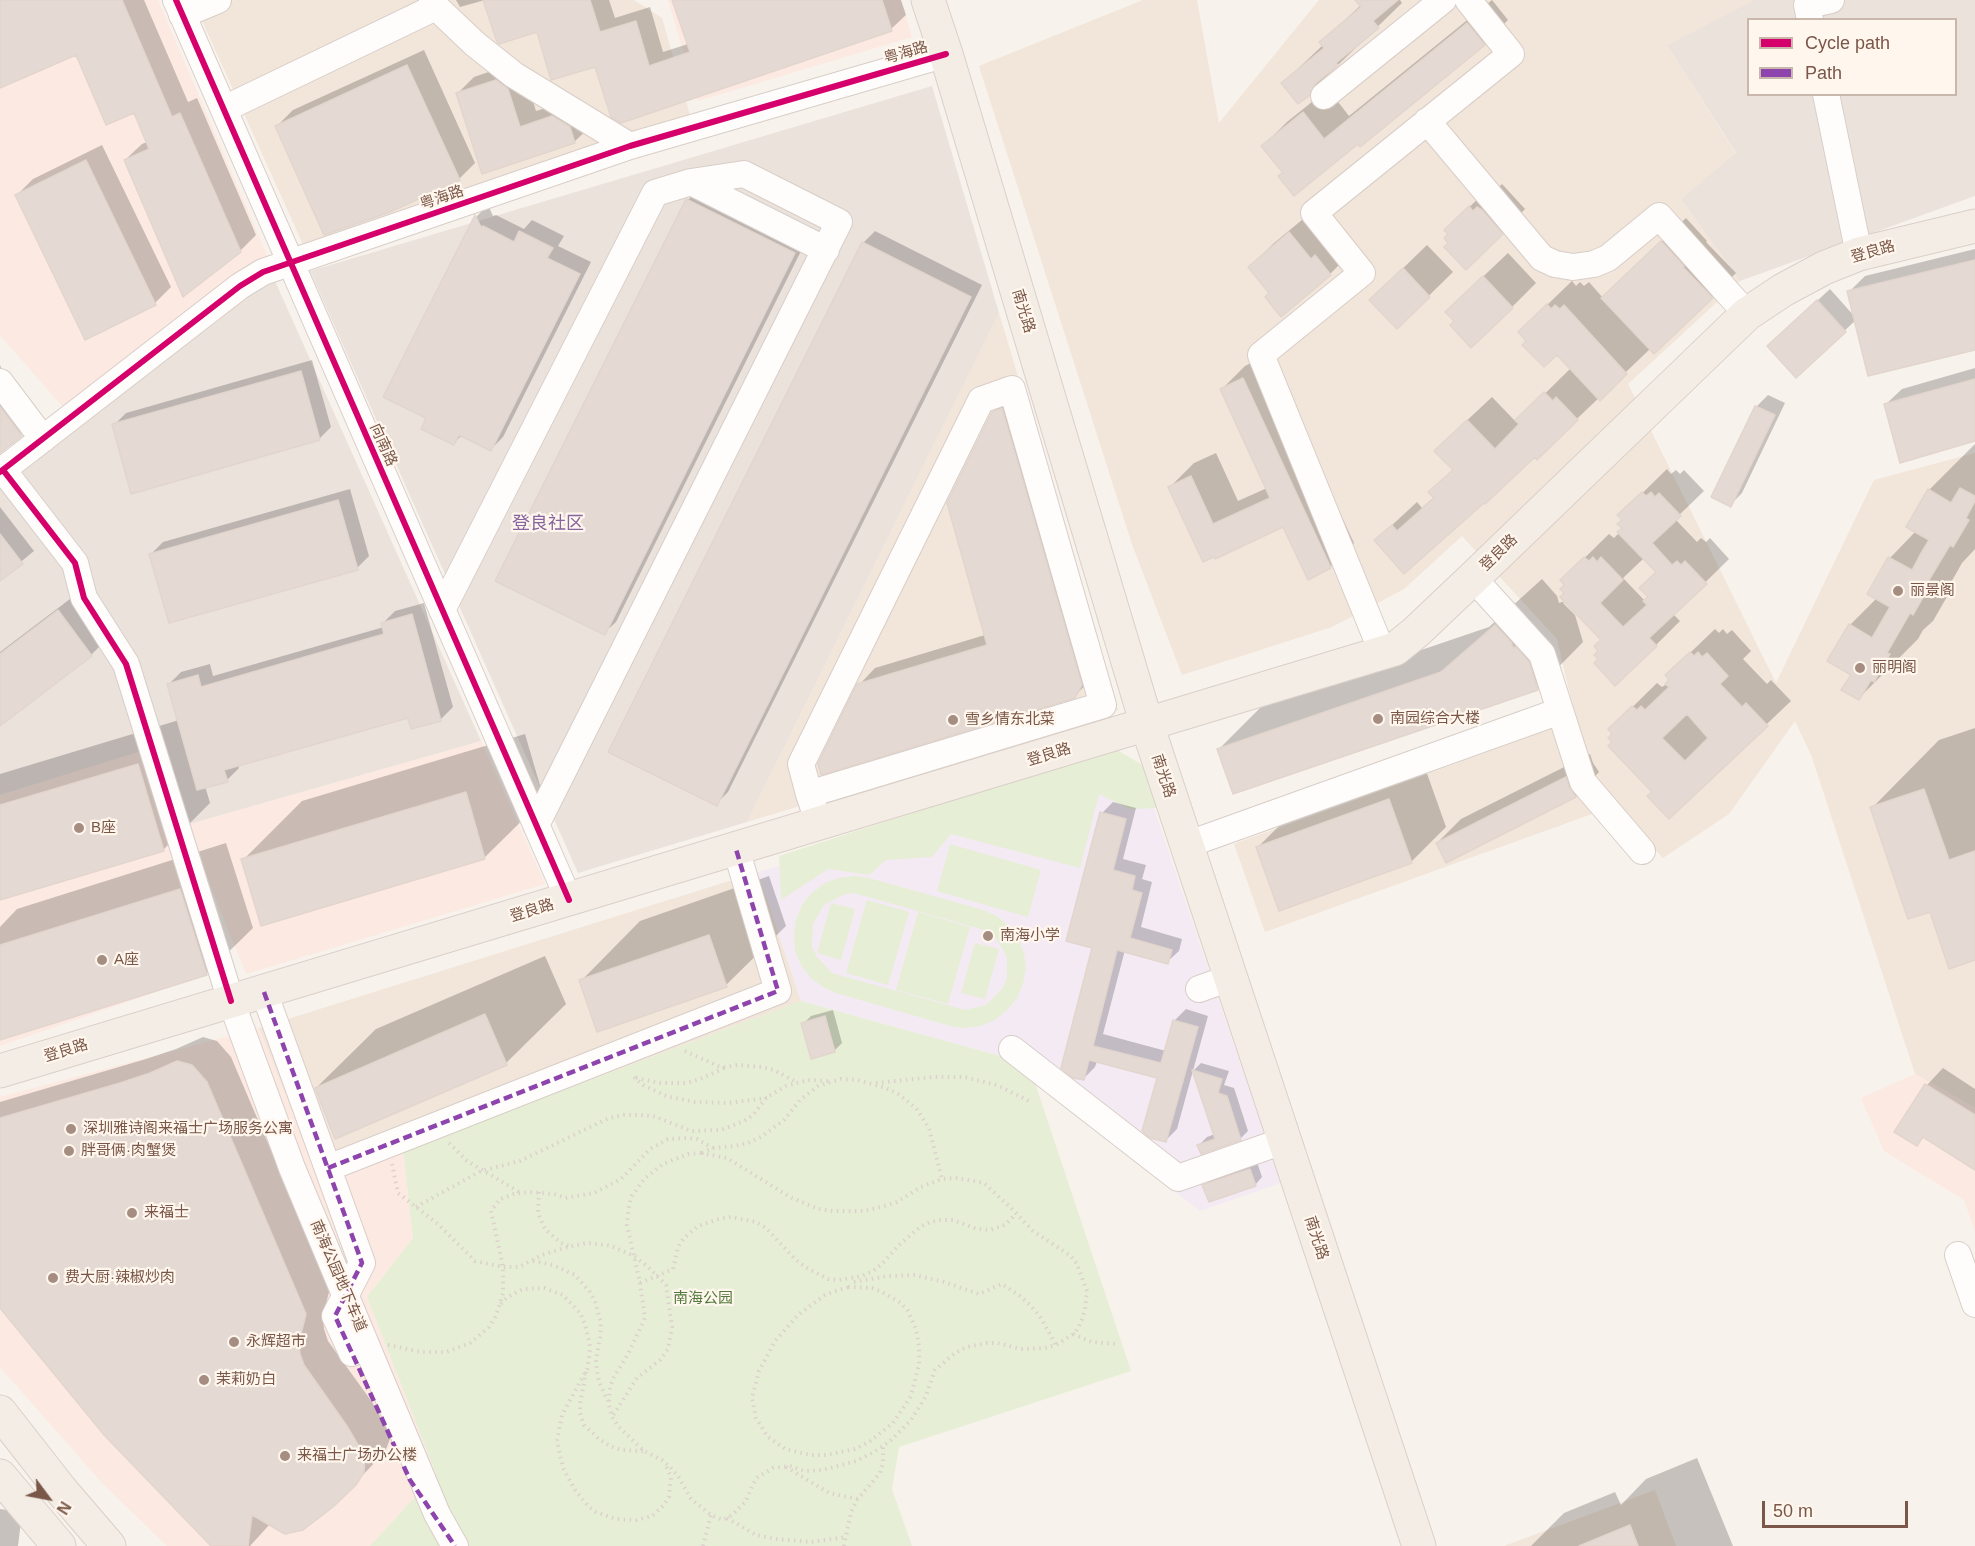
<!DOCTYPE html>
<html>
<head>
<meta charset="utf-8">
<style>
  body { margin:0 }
  #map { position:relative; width:1975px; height:1546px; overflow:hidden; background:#f8f2ec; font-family:Helvetica,sans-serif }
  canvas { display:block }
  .legend { position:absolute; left:1747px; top:18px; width:210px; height:78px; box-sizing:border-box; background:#fff7ee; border:2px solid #cab7ac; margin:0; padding:8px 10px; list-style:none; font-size:18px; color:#7a5748 }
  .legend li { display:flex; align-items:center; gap:12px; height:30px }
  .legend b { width:30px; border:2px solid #cab7ac }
  .north { position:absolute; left:18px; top:1468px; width:60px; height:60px; -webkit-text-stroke:4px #fff7ee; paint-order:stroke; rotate:122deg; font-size:16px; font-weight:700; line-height:24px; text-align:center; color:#7a5748 }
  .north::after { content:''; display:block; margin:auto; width:21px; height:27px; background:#7a5748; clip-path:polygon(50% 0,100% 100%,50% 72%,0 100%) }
  .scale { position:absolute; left:1762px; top:1501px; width:146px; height:27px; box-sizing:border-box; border:3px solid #7a5748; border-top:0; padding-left:8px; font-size:18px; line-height:21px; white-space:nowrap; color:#7a5748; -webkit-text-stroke:4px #fff7ee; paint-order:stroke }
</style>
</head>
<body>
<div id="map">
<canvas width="1975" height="1546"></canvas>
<ul class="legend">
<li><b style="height:8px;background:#d6006c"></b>Cycle path</li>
<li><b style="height:8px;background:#8e44ad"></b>Path</li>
</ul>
<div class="north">N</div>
<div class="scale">50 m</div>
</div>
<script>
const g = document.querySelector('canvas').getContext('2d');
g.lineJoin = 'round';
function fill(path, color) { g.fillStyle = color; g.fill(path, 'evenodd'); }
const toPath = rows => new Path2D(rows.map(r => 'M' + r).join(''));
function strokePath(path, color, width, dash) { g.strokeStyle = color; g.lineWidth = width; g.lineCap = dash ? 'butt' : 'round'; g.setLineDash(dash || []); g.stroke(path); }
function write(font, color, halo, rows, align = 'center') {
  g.font = font + ' Helvetica,"Noto Sans SC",sans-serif'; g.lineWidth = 4.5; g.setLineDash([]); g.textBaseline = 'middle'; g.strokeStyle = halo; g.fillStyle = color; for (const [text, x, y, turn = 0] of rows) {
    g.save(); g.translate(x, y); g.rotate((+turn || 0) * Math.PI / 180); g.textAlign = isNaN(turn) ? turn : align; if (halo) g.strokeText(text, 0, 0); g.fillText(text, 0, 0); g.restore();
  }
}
const residential = toPath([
  [234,0,634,0,662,18,690,115,306,251,199,14],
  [1143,0,1197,0,1219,123,1319,0,1754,0,1667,45,1736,154,1681,199,1740,281,1628,384,1776,683,1874,480,1975,453,1975,1108,1915,1074,1812,757,1795,721,1729,814,1663,858,1614,806,1265,932,1234,844,1576,720,1557,639,1462,536,1404,589,1332,627,1182,675,1132,544,979,66],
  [999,313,1118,710,747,822],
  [758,872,801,1001,403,1150,321,1185,259,1028],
  [1655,1490,1676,1546,1504,1546]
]);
const commercial = toPath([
  [0,0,158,0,269,260,62,406,0,335],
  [668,0,901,0,912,37,698,101],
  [481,741,545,884,246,974,186,825],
  [142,750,214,972,0,1046,0,795],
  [259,1028,321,1185,403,1150,413,1238,367,1297,436,1474,370,1546,167,1546,102,1483,0,1367,0,1097],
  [1915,1074,1975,1108,1975,1231,1964,1200,1884,1151,1861,1098]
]);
const industrial = toPath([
  [1754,0,1975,0,1975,196,1740,281,1681,199,1736,153,1667,45],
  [1748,20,1956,20,1956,94,1748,94],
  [932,86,999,313,747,822,578,873,310,271],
  [275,281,481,741,186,825,154,747,0,795,0,487,246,295]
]);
const education = toPath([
  [1110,769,1146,785,1281,1183,1200,1211,1000,1056,801,1001,758,872]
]);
const green = toPath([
  [1114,748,1144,766,1160,808,1130,809,1099,794,1080,868,951,834,932,857,886,860,869,875,828,869,781,900,779,856],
  [950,844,1041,870,1028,917,937,891],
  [855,876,869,878,983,910,997,916,1009,926,1018,938,1024,953,1026,968,1023,984,1017,998,1007,1010,995,1020,980,1026,965,1028,950,1026,836,993,823,987,811,978,801,965,795,951,794,935,796,920,802,905,812,893,825,883,839,878],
  [854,893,988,931,996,938,1007,957,1007,979,1002,989,986,1005,965,1010,832,973,817,957,812,947,813,924,824,905,843,895],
  [867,900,909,912,888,985,846,973],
  [831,903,855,909,841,960,817,953],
  [918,912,970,927,948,1004,896,990],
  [975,943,999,949,985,999,961,993],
  [801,1001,1000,1056,1035,1083,1131,1371,899,1447,892,1489,912,1546,370,1546,436,1474,367,1297,413,1238,403,1150]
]);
const shadow = toPath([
  [0,0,144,0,188,102,197,98,256,235,240,251,125,160,142,144,147,142,134,111,77,53,0,87],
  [456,0,485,0,460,7],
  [485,0,609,0,615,18,650,7,663,52,688,44,673,0,901,0,906,15,891,29,621,121,596,65],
  [1357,0,1400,0,1402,3,1309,93,1283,83,1323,45,1321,42,1361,5],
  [1492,0,1508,20,1484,44,1359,142,1285,172,1263,146,1287,122,1328,89,1349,116],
  [424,50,475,163,459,179,277,126,293,110],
  [512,64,524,73,536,111,569,101,591,126,574,142,483,172,458,93,474,77],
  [102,145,171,287,155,303,86,338,17,195,33,179],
  [1494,183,1498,188,1502,184,1525,209,1502,233,1450,243,1450,234,1446,230],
  [700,188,806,241,616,622,604,633,688,200],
  [488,205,493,216,496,215,524,229,532,220,564,236,558,246,591,262,503,437,491,449,462,435,454,443,428,418,385,396,477,216],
  [1314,210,1354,250,1330,274,1271,293,1250,267,1274,243],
  [1686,218,1707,241,1706,242,1736,273,1712,297,1651,348,1537,457,1535,455,1485,502,1376,540,1417,502,1422,508,1434,497,1430,492,1454,469,1460,427,1492,397,1516,422,1571,368,1544,308,1572,281,1576,286,1580,282,1584,286,1589,282,1603,298],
  [875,231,982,285,728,792,716,804,863,243],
  [1427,245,1453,272,1397,327,1395,276],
  [1975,249,1975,348,1856,320,1796,376,1781,334,1830,289,1855,317,1849,292,1865,276],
  [1508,253,1536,283,1512,307,1471,288],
  [1267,355,1354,543,1330,567,1284,525,1215,557,1170,487,1194,463,1216,453,1238,501,1267,488,1221,390,1245,366],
  [312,360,331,427,319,439,114,425,126,413],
  [0,365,4,375,37,419,0,451],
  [1975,368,1975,440,1885,405,1902,389],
  [1768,395,1785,403,1742,493,1730,505,1756,407],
  [1010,396,1090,680,1074,697,859,685,875,668,985,635,993,413],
  [1975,444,1975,549,1962,563,1945,593,1948,595,1933,621,1923,630,1918,639,1859,698,1853,674,1850,625,1877,598,1869,593,1890,558,1916,531,1929,490],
  [1667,469,1671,474,1676,470,1680,474,1684,470,1704,491,1675,519,1697,542,1701,538,1706,542,1710,538,1729,559,1673,614,1680,621,1656,645,1600,659,1603,640,1565,601,1563,603,1575,615,1583,642,1537,689,1219,749,1265,703,1489,627,1542,579,1557,596,1559,603,1565,601,1566,585,1562,580,1609,534,1614,538,1624,528,1624,520,1619,516],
  [1644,558,1657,572,1650,597,1645,601,1623,578],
  [350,489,369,556,357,568,151,554,163,542],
  [0,507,34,551,0,579],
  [70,599,103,643,91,655,0,724,0,652],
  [424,603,453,707,441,719,412,727,409,716,238,765,239,768,227,780,205,786,210,803,163,850,0,899,0,774,179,720,169,684,181,672,210,664,213,676,384,627,383,623,395,611],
  [1715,629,1719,633,1723,629,1727,634,1732,630,1751,651,1743,659,1767,684,1771,680,1791,701,1669,817,1654,792,1614,742,1614,734,1610,729,1657,683,1662,687,1667,684,1671,680,1667,675],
  [1975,728,1975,958,1931,910,1872,808,1939,740],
  [525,734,544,799,484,858,243,860,302,801],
  [1590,754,1593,763,1599,772,1576,796,1446,861,1437,843,1461,819],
  [1424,765,1446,827,1411,862,1258,847,1293,812],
  [1113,802,1136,808,1123,859,1146,865,1142,879,1152,882,1141,927,1182,939,1179,951,1167,962,1125,950,1103,1034,1166,1051,1174,1021,1186,1009,1208,1016,1177,1129,1166,1140,1158,1077,1097,1061,1095,1067,1083,1079,1102,813],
  [226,843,253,928,206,974,0,1039,0,927,17,909],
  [769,876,786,926,726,985,581,981,640,921],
  [545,956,566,1004,506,1063,336,1137,316,1088,376,1029],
  [833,1010,842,1043,834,1051,803,1024,811,1016],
  [203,1037,217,1041,231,1057,330,1288,323,1316,324,1329,328,1341,372,1402,389,1432,390,1439,385,1452,357,1481,270,1524,250,1546,213,1546,0,1306,0,1102,146,1059,176,1049],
  [1201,1063,1229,1071,1224,1085,1234,1088,1248,1131,1240,1139,1199,1145,1207,1137,1215,1134,1194,1070],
  [1943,1068,1975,1089,1975,1168,1925,1136,1917,1144,1896,1132,1927,1085],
  [1257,1162,1262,1177,1255,1185,1204,1186,1212,1178],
  [1697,1458,1733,1546,1531,1546,1564,1513,1615,1492,1621,1505,1646,1479],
  [0,1509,22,1512,18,1546,0,1546]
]);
const building = toPath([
  [0,0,122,0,172,117,180,113,241,252,183,297,124,160,149,149,134,113,106,125,76,55,0,88,0,0],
  [483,0,590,0,600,32,636,21,649,66,690,52,672,0,882,0,892,31,621,123,611,117,595,67,551,80,537,32,499,44,497,42,483,0],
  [1355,0,1398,0,1373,21,1379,28,1336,63,1338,65,1315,84,1310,95,1298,104,1281,83,1324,48,1319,42,1361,7,1355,0],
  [1467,23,1485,45,1360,147,1358,144,1294,196,1278,176,1283,173,1261,146,1303,112,1324,139,1467,23],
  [407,65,460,180,390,212,324,235,275,126,407,65],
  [496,80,508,89,520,127,552,116,570,127,575,143,482,174,456,93,496,80],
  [86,160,156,305,85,340,15,195,86,160],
  [686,199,795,253,605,635,495,581,686,199],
  [1469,206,1473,211,1477,207,1482,210,1503,234,1466,270,1444,247,1448,243,1444,238,1448,234,1444,230,1469,206],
  [475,215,481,227,483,226,514,242,519,231,553,248,547,258,580,274,491,451,459,435,454,445,421,429,426,418,383,397,475,215],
  [1289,232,1311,259,1315,255,1331,275,1281,317,1265,297,1269,293,1248,267,1289,232],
  [1661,241,1684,266,1683,267,1713,298,1654,354,1601,298,1661,241],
  [862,242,971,297,717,806,608,752,862,242],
  [1975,260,1975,350,1868,376,1847,291,1975,260],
  [1403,268,1430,297,1397,329,1369,300,1403,268],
  [1483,276,1513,308,1471,348,1450,325,1454,321,1445,312,1483,276],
  [1817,300,1846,332,1796,378,1767,346,1817,300],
  [1547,304,1551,309,1555,305,1560,309,1564,305,1627,374,1600,401,1557,355,1544,367,1522,345,1526,341,1518,332,1547,304],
  [301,371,320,440,131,494,112,424,301,371],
  [1243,378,1331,568,1308,580,1283,527,1215,559,1214,557,1203,562,1168,487,1191,476,1213,524,1270,498,1220,389,1243,378],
  [1975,379,1975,441,1900,463,1884,404,1975,379],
  [1544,392,1553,401,1556,397,1578,420,1537,460,1535,457,1485,504,1484,503,1404,574,1374,540,1392,525,1397,531,1434,498,1428,492,1453,470,1434,451,1467,420,1495,449,1519,424,1515,420,1544,392],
  [1755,406,1775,415,1731,507,1711,497,1755,406],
  [0,407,22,436,0,453,0,407],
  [1002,408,1082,685,1075,698,821,775,818,764,857,684,987,645,947,503,992,412,1002,408],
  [1960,488,1975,496,1975,501,1966,518,1969,520,1953,547,1950,545,1926,585,1929,587,1913,615,1910,613,1887,653,1890,654,1874,682,1871,680,1859,700,1841,690,1851,675,1827,661,1849,624,1872,638,1890,607,1867,594,1888,557,1912,570,1920,555,1929,540,1906,527,1928,489,1951,503,1960,488],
  [1642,492,1646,496,1651,492,1655,497,1659,493,1681,516,1652,543,1672,565,1677,561,1681,565,1685,561,1707,584,1649,638,1657,646,1615,686,1594,663,1598,659,1594,655,1598,651,1594,646,1601,640,1560,597,1564,593,1560,589,1564,585,1560,580,1584,557,1589,561,1593,557,1597,562,1601,557,1623,580,1600,603,1623,627,1647,605,1643,601,1648,597,1639,588,1656,572,1617,532,1622,528,1617,524,1622,520,1617,515,1642,492],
  [338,500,358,570,169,623,149,554,338,500],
  [0,534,23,564,0,581,0,534],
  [58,610,92,656,0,726,0,654,58,610],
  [412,614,441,721,411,729,408,718,224,770,228,782,197,790,167,684,198,675,201,687,384,634,381,623,412,614],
  [1495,625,1511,642,1513,648,1516,647,1529,662,1538,690,1233,794,1217,749,1441,672,1495,625],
  [1690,652,1694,656,1698,652,1702,657,1707,653,1728,676,1720,684,1742,707,1746,703,1768,726,1669,819,1647,796,1652,792,1608,746,1612,742,1608,738,1612,734,1608,729,1632,706,1637,710,1641,706,1645,710,1669,687,1665,684,1669,680,1665,675,1690,652],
  [1687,714,1708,738,1685,761,1662,738,1687,714],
  [138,764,164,851,0,900,0,805,138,764],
  [1566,777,1569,787,1576,797,1446,863,1436,843,1566,777],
  [1924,789,1949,860,1975,851,1975,960,1949,969,1930,912,1908,919,1870,807,1924,789],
  [466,792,485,859,261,926,241,859,466,792],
  [1389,799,1412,863,1279,911,1256,847,1389,799],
  [1100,812,1126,819,1113,870,1135,876,1132,890,1142,893,1130,938,1172,950,1168,964,1117,950,1093,1046,1161,1063,1173,1020,1198,1027,1166,1142,1150,1138,1142,1131,1157,1078,1089,1060,1084,1080,1073,1078,1061,1068,1092,948,1066,941,1100,812],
  [180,889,207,975,0,1040,0,945,180,889],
  [709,935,727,987,597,1032,579,980,709,935],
  [485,1014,507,1065,335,1139,315,1088,485,1014],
  [825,1016,835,1052,811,1059,801,1023,825,1016],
  [177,1061,192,1065,207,1082,306,1314,299,1342,300,1354,304,1365,347,1426,365,1457,364,1472,356,1485,333,1507,303,1530,285,1534,252,1515,248,1546,211,1546,105,1436,0,1308,0,1118,120,1083,150,1073,177,1061],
  [1192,1070,1222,1079,1218,1093,1227,1096,1241,1140,1201,1154,1197,1145,1215,1139,1192,1070],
  [1925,1084,1975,1115,1975,1170,1923,1137,1917,1146,1894,1132,1925,1084],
  [1250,1169,1256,1186,1209,1202,1202,1185,1250,1169],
  [1630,1525,1638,1546,1579,1546,1630,1525]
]);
const path = toPath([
  [685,1051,718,1066,725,1067,737,1065,762,1067,774,1070,796,1082],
  [634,1077,643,1085,666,1096,695,1102,728,1103,767,1098],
  [636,1078,660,1083,686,1083,700,1079,724,1068],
  [876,1083,932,1077,964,1077,997,1085,1029,1101],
  [449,1143,467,1161,521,1193],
  [701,1153,727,1158,790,1197,818,1209,833,1211,864,1211,881,1207,897,1202,921,1187,942,1179,956,1178,984,1183,1011,1208,1033,1231,1071,1256,1077,1264,1087,1291,1085,1310,1081,1322,1075,1333,1056,1345,1045,1348,1021,1349,997,1343,987,1343,967,1347,955,1353,935,1370,926,1396,911,1420,890,1441,874,1452,856,1461,823,1470,805,1471,790,1466,773,1468,758,1477,753,1484,746,1501,732,1515,723,1520,711,1515,691,1499,678,1476,671,1468,662,1460,644,1451,618,1426,612,1417,609,1405,610,1387,614,1377,628,1354,645,1318,640,1283,627,1225,629,1206,632,1196,644,1179,663,1164,688,1154,701,1153],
  [702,1153,713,1148,734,1146,748,1143,761,1137,784,1120,800,1100,818,1086,841,1079,857,1080,886,1088,898,1094,916,1108,929,1128,942,1179],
  [392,1164,398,1193,439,1225,475,1261,503,1267,519,1267,542,1255,564,1248,586,1243,599,1244,611,1246,634,1256,647,1266,666,1285,672,1327,668,1349,660,1360,637,1378,612,1417],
  [539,1192,538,1213,545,1229,561,1243,569,1246],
  [416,1207,481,1171,520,1161,609,1118,624,1115,639,1115,653,1116,692,1131,721,1130,744,1121,753,1115,767,1097,786,1086,808,1080,829,1081],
  [533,1261,553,1265,575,1275,590,1292,595,1301,601,1324,600,1337,596,1360,597,1371,599,1382,608,1401],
  [854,1282,887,1276,915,1275,944,1282,979,1294,1002,1284,1020,1296,1031,1306,1041,1318,1056,1345],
  [640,1283,673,1269,678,1247,684,1238,698,1226,719,1219,731,1217,756,1222,766,1228,794,1258,805,1267,828,1279,839,1280,862,1276,873,1271,882,1264,898,1246,920,1227,930,1222,941,1220,953,1220,977,1229,990,1230,1005,1225,1016,1214],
  [848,1287,872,1288,882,1292,901,1303,908,1311,916,1329,919,1346,919,1364,911,1396,893,1423,869,1442,855,1449,826,1455,810,1455,785,1449,767,1436,756,1418,752,1398,759,1371,775,1341,798,1315,825,1295,848,1287],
  [501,1304,506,1298,523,1289,544,1288,563,1295,580,1313,585,1324,590,1346,589,1358,587,1369,562,1415,557,1441,563,1468,575,1490,588,1506,596,1512,616,1519,636,1520,652,1516,664,1505,669,1497,671,1477,666,1466],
  [1073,1334,1092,1342,1118,1344],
  [388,1345,421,1352,446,1352,470,1343,489,1327,496,1316,503,1293,503,1267,491,1211,500,1199,514,1194,529,1192,554,1194,565,1198,594,1193,621,1179,650,1149,668,1139,688,1138,697,1139,713,1148],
  [586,1372,580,1404,580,1413,584,1425,599,1439,610,1446,621,1450,643,1451],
  [786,1467,829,1493,858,1499],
  [727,1518,756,1535,775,1539,811,1542,846,1537],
  [703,1546,711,1515],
  [844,1546,851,1512,857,1500,880,1473,883,1464,883,1446]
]);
const minor = toPath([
  [176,0,569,900],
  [432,0,436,7,475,44,514,75,630,146],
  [182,15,218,0],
  [1810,20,1807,5,1831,0],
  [1826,94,1859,254],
  [1324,96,1443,0],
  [224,109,436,7],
  [1427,121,1542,258,1555,264,1573,267,1594,264,1608,258,1659,216,1747,314],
  [0,382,43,439],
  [3,470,75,563,84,598,126,664,231,1001,292,1168,437,1514,455,1546],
  [0,472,240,286,263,272,630,146,946,54],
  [1473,578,1542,654,1583,782,1642,851],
  [442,610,655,193,691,182,826,250],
  [1383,654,1261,355,1362,273,1314,213,1511,54,1468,0],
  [809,794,1103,705,1012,389,981,400,801,764,809,794,819,824],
  [536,825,839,222,744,174,691,182],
  [1186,845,1560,711],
  [1199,989,1230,978],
  [264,992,362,1263,335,1316,352,1353],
  [1012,1049,1178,1178,1283,1141],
  [328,1168,778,991,736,849],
  [1958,1255,1975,1304]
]);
const major = toPath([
  [928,0,946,54,1147,725,1419,1546],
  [0,1071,1395,649,1416,632,1473,578,1747,314,1783,290,1824,268,1859,254,1975,226],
  [0,1412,61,1490,109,1546],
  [0,1476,59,1546]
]);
const quiet = toPath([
  [264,992,362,1263,335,1316,410,1480,455,1546],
  [328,1168,778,991,736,849]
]);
const cycleway = toPath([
  [176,0,569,900],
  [3,470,75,563,84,598,126,664,231,1001],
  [0,472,240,286,263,272,630,146,946,54]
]);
const markers = [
  [1898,591,6,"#a68d81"],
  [1860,668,6,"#a68d81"],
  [1378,719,6,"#a68d81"],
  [953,720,6,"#a68d81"],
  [79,828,6,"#a68d81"],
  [988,936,6,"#a68d81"],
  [102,960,6,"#a68d81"],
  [71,1129,6,"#a68d81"],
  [69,1151,6,"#a68d81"],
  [132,1213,6,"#a68d81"],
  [53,1278,6,"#a68d81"],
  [234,1342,6,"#a68d81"],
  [204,1380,6,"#a68d81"],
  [285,1456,6,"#a68d81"]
];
const streetNames = [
  ["粤海路",906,53,-16],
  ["粤海路",442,198,-19],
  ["登良路",1873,252,-16],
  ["南光路",1023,311,73],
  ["向南路",383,445,66],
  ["登良路",1499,553,-44],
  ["登良路",1049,755,-17],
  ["南光路",1163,776,72],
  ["登良路",532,911,-17],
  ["登良路",66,1051,-17],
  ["南光路",1316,1238,72],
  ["南海公园地下车道",338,1276,67]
];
const poiNames = [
  ["丽景阁",1910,591],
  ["丽明阁",1872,668],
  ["南园综合大楼",1390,719],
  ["雪乡情东北菜",965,720],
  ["B座",91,828],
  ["南海小学",1000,936],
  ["A座",114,960],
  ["深圳雅诗阁来福士广场服务公寓",83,1129],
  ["胖哥俩·肉蟹煲",81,1151],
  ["来福士",144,1213],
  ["费大厨·辣椒炒肉",65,1278],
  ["永辉超市",246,1342],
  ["茉莉奶白",216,1380],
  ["来福士广场办公楼",297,1456]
];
const parkNames = [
  ["南海公园",703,1299]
];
const quarterNames = [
  ["登良社区",548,524]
];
fill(residential, '#f2e5d9');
fill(commercial, '#fce9e2');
fill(industrial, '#ebe2dc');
fill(education, '#f4eaf4');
fill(green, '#e6efd5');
fill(shadow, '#0003');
fill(building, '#e5dad3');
strokePath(building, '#e2d5cd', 1.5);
strokePath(minor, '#d8cec8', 28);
strokePath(major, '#dacfc9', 35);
strokePath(path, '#dcd1cd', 4, [1.5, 4.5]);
strokePath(minor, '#fefdfc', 26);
strokePath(major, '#f3ede5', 33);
strokePath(quiet, '#8e44ad', 4.5, [9, 4.5]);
strokePath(cycleway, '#d6006c', 6);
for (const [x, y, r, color] of markers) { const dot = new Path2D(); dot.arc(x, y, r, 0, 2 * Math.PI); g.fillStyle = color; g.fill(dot); strokePath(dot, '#fff7ee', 2); }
write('15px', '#7a5748', '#fff7ee', streetNames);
write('15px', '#7a5748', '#fff7ee', poiNames, 'left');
write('15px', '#527a3c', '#fff7ee', parkNames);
write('18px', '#87649d', '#fff7ee', quarterNames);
</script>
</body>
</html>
